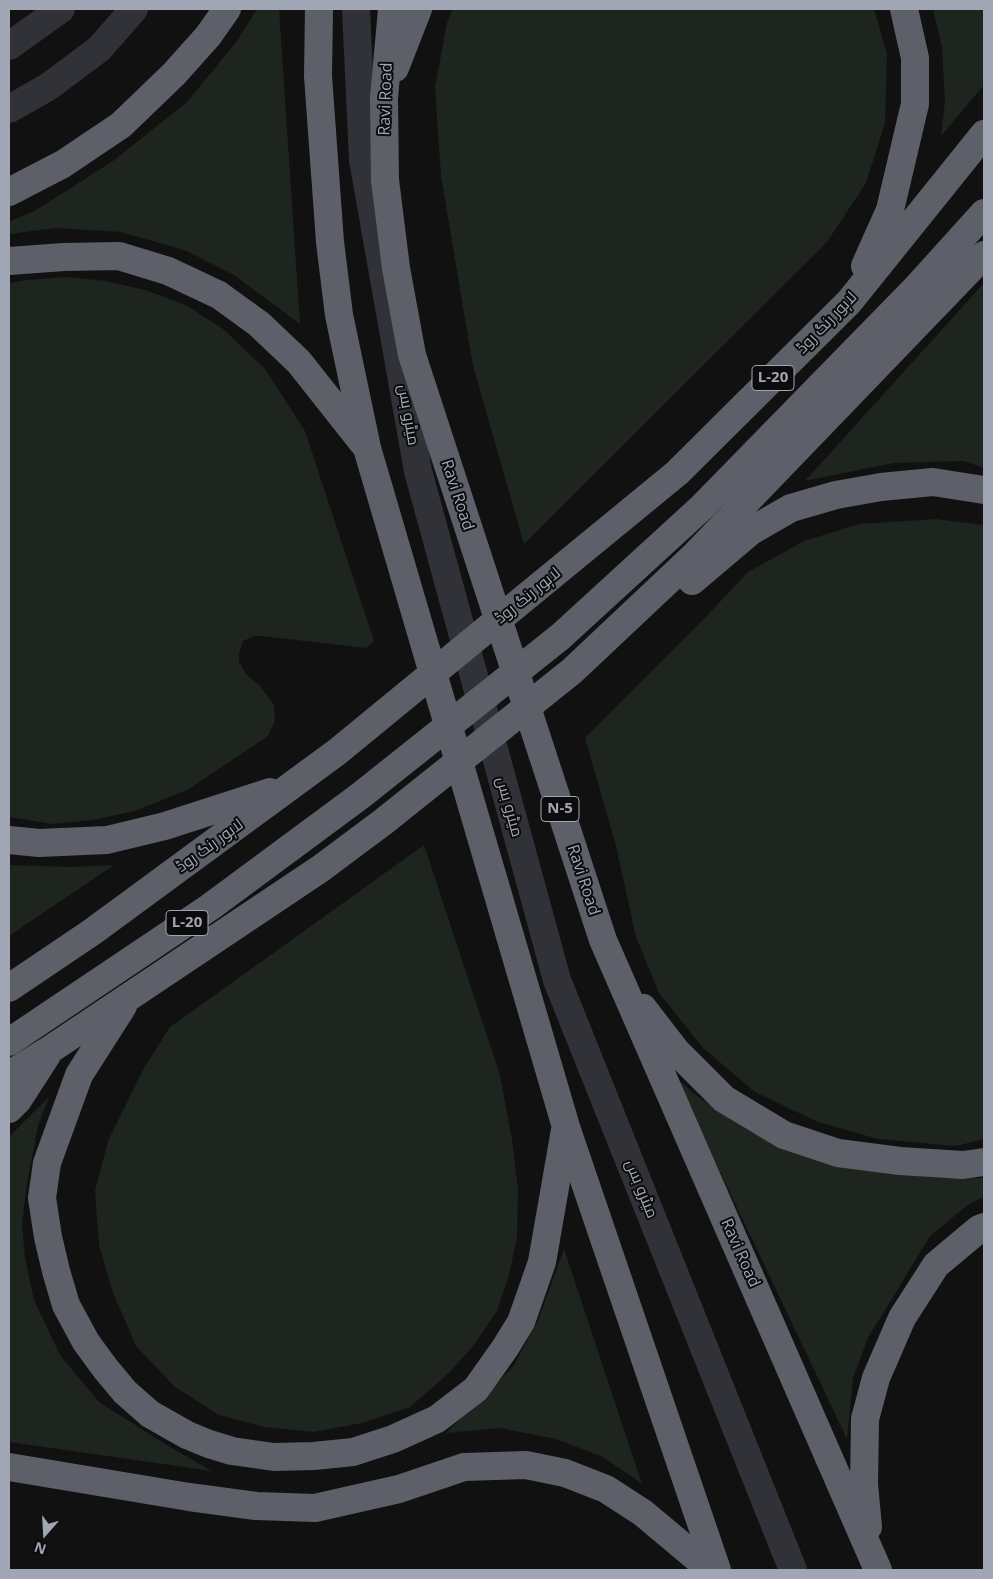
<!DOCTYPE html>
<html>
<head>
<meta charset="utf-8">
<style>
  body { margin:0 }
  #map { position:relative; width:993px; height:1579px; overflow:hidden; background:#111112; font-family:"Open Sans",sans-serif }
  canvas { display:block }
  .frame { position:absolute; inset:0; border:10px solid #a1a6b4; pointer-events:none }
  .north { position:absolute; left:20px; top:1509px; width:50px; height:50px; -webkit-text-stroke:4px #0c0c0d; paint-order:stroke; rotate:199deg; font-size:14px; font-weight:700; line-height:20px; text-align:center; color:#a1a6b4 }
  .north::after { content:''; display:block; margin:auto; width:18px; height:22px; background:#a1a6b4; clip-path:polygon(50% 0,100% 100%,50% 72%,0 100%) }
</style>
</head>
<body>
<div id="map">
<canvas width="993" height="1579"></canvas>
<div class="frame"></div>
<div class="north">N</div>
</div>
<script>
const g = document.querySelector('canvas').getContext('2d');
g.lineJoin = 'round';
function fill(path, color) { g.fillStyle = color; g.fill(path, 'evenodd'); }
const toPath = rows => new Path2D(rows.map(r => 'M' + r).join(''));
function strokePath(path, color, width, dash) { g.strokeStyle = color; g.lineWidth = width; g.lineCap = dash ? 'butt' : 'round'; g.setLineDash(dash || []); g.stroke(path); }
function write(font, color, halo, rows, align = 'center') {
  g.font = font + ' "Open Sans",Cairo,sans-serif'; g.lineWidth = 4; g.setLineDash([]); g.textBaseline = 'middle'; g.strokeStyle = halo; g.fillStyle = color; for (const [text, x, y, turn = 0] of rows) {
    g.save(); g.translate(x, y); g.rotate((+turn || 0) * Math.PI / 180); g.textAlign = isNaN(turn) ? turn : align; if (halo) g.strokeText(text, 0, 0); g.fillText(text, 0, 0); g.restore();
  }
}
const green = toPath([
  [257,9,279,9,300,324,234,275,187,251,121,232,56,228,9,234,9,222,36,210,113,161,187,102,237,41],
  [453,9,874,9,887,54,885,123,866,183,827,242,524,544,473,366,441,176,435,87,447,23],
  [933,9,984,9,984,85,941,136,945,101,942,47],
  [67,277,106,281,145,290,186,305,223,329,265,369,305,431,374,641,366,648,261,636,254,636,243,641,239,653,239,662,246,674,260,686,274,705,275,721,268,736,189,789,138,810,94,820,52,824,9,817,9,283,27,280],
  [984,283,984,468,964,461,893,463,805,481],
  [936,519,984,525,984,1139,956,1146,878,1139,818,1122,755,1092,703,1048,659,993,636,937,615,842,585,738,700,623,748,572,804,541,859,524],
  [424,845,500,1075,512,1140,518,1190,517,1237,509,1275,497,1311,473,1346,450,1372,410,1407,362,1423,313,1432,264,1427,219,1415,175,1387,136,1346,113,1293,99,1245,95,1191,108,1141,144,1068,170,1027],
  [9,865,71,867,114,865,9,936],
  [675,1077,693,1093,749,1131,812,1156,877,1170,940,1178,984,1178,984,1197,969,1204,930,1236,868,1338,853,1378,847,1439],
  [49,1097,38,1126,26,1189,22,1225,25,1258,34,1300,60,1355,99,1402,170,1447,212,1471,9,1442,9,1137],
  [564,1249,642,1484,603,1457,556,1439,500,1428,446,1433,513,1367,537,1323]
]);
const minor = toPath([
  [356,9,363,160,418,471,557,980,793,1570],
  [9,46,61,9],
  [9,109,48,87,99,49,134,9]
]);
const highway = toPath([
  [319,9,318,76,330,242,339,315,367,448,566,1127,717,1570],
  [392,9,384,98,385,180,396,268,412,355,603,940,878,1570],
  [395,68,418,9],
  [9,192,63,164,121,125,174,74,208,36,227,9],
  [9,261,64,257,119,256,168,271,219,295,259,324,299,362,363,443],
  [865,266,890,210,915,104,915,58,904,9],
  [692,581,751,531,791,508,836,495,881,487,933,482,984,490],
  [9,840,39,843,107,840,165,826,270,792],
  [9,988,92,932,337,752,677,473,849,302,984,134],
  [123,1006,79,1075,47,1163,42,1198,48,1237,56,1271,66,1305,86,1342,105,1368,125,1392,150,1414,187,1435,209,1444,232,1451,274,1457,314,1456,353,1452,393,1439,437,1419,476,1389,505,1348,521,1322,542,1262,565,1130],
  [643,1008,677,1052,724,1099,784,1135,838,1153,900,1161,963,1165,984,1162],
  [9,1042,210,907,360,796,560,637,702,507,918,286,984,213],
  [9,1075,51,1049,320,869,383,822,572,671,693,557,984,255],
  [9,1109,18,1100,47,1055],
  [9,1467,189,1497,256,1506,315,1508,399,1489,464,1467,526,1465,565,1473,606,1489,643,1513,711,1570],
  [868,1527,864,1484,865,1419,876,1378,902,1318,936,1265,979,1229,984,1227]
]);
const shields = [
  [773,378,42],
  [560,809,38],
  [187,923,42]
];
const shieldNames = [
  ["L-20",773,378],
  ["N-5",560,809],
  ["L-20",187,923]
];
const streetNames = [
  ["Ravi Road",386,99,-88],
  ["لاہور رنگ روڈ",827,323,-46],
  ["میٹرو بس",408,415,80],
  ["Ravi Road",457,495,72],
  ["لاہور رنگ روڈ",528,596,-39],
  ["میٹرو بس",509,807,75],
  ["لاہور رنگ روڈ",210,846,-36],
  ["Ravi Road",583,880,72],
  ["میٹرو بس",641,1189,68],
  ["Ravi Road",740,1253,66]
];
fill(green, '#1d251e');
strokePath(minor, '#313238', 28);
strokePath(highway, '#5d6069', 28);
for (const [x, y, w] of shields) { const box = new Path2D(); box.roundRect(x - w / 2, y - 12.5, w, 25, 4); g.fillStyle = '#0c0c0d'; g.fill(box); strokePath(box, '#a1a6b4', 1); }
write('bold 15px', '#a1a6b4', null, shieldNames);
write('16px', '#a1a6b4', '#0c0c0d', streetNames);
</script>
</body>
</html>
